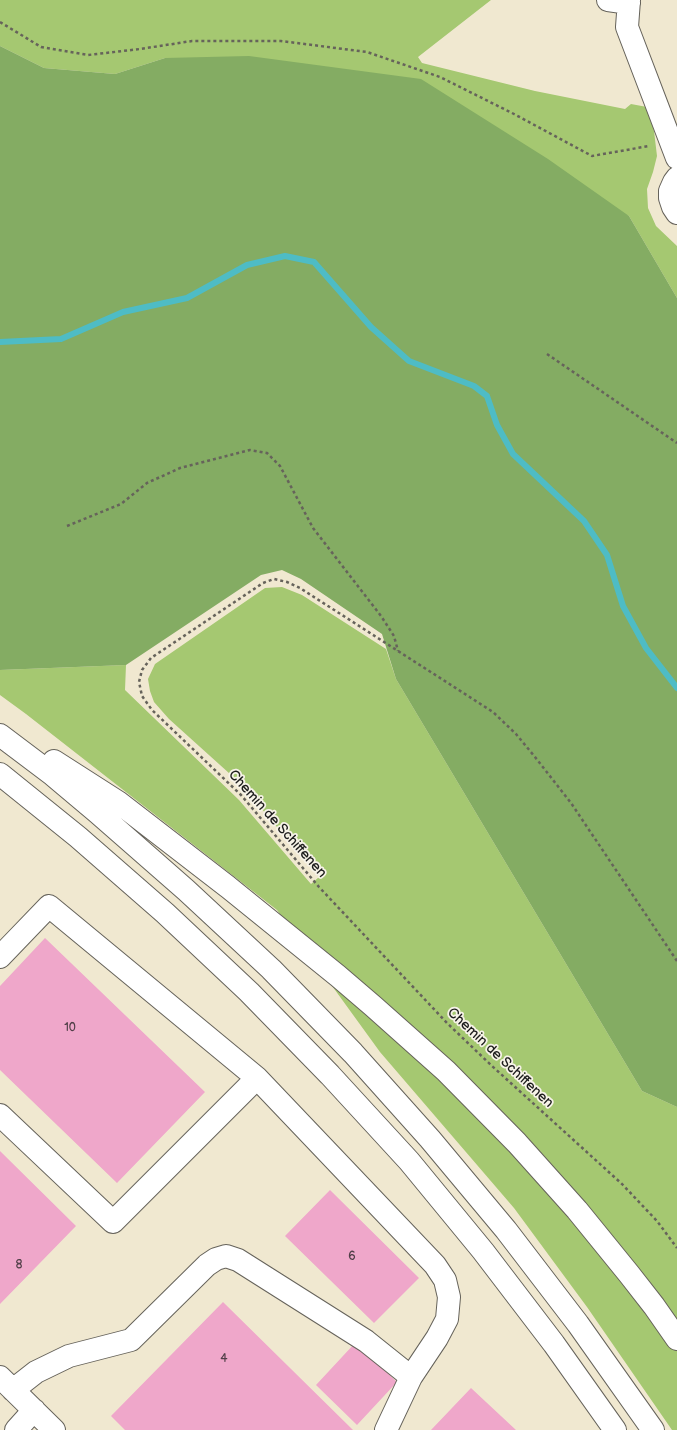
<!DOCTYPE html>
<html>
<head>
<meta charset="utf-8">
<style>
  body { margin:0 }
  canvas { display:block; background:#f0e8d0 }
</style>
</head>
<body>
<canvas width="677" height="1430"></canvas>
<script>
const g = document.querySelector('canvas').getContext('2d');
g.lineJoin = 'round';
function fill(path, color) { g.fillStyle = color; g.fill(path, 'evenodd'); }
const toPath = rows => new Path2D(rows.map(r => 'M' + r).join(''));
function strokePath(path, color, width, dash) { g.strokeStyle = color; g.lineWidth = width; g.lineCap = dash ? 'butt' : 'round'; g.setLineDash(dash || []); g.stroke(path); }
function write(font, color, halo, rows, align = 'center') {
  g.font = font + ' "Balsamiq Sans",sans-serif'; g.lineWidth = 3.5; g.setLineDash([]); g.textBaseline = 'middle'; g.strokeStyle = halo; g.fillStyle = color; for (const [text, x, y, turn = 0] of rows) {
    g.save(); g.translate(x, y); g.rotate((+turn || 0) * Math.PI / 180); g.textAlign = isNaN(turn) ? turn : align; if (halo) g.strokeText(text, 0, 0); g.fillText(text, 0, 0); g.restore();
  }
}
const green = toPath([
  [0,0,491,0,418,57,422,63,535,91,625,109,631,104,647,107,654,131,657,156,653,172,647,189,648,208,656,226,677,246,677,298,629,216,165,58,115,74,44,68,0,46],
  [282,587,302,595,386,649,396,679,642,1091,677,1107,677,1430,672,1430,587,1307,514,1208,380,1052,277,910,26,714,0,695,0,670,126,665,125,690,239,800,311,884,319,877,240,783,169,719,154,702,150,691,148,679,155,664,265,588]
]);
const forest = toPath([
  [0,46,44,68,115,74,165,58,249,56,421,79,548,159,629,216,677,298,677,1107,642,1091,396,679,382,634,301,579,282,570,261,575,126,665,0,670]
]);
const stream = toPath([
  [0,342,61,339,123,312,187,298,247,265,285,256,314,262,371,327,409,361,474,386,487,396,497,425,513,454,584,521,607,555,623,606,646,648,677,688]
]);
const building = toPath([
  [45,938,205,1092,117,1183,0,1070,0,986],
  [0,1151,76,1226,0,1304],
  [330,1190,419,1278,374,1323,285,1236],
  [223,1302,353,1430,125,1430,111,1416],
  [355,1343,397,1382,357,1425,316,1385],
  [471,1388,516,1430,431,1430]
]);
const path = toPath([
  [0,22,41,47,88,55,140,49,192,41,281,41,367,52,440,77,514,114,592,156,649,146],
  [547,354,677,443],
  [67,526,121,504,147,483,180,468,250,450,267,453,280,466,313,528,381,616,394,636,398,651],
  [677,961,571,803,535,757,516,734,493,712,300,588,287,582,274,579,263,583,151,658,142,670,139,682,142,696,152,710,241,795,319,887,447,1023,492,1066,622,1184,657,1221,677,1248]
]);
const minor = toPath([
  [608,0,629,3],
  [629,0,627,27,677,158],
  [677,178,674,182,670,191,670,198,673,207,677,213],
  [0,957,49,906,257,1078,435,1265,445,1280,449,1297,447,1319,437,1338,411,1377],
  [0,1115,113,1222,257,1078],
  [0,1377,54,1430],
  [13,1390,36,1372,69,1356,131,1340,207,1265,216,1259,226,1256,238,1260,366,1341,411,1377,386,1430],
  [16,1430,34,1410]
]);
const highway = toPath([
  [0,735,53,775,97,812,186,890,271,969,353,1053,430,1139,506,1230,578,1324,653,1430],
  [54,761,118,802,228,887,338,976,373,1006,446,1071,517,1143,577,1210,629,1274,654,1306,677,1339],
  [0,774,78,837,165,913,249,992,330,1075,409,1161,483,1251,554,1344,615,1430]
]);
const numberNames = [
  ["10",70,1028],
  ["6",352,1257],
  ["8",19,1265],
  ["4",224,1359]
];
const streetNames = [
  ["Chemin de Schiffenen",277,824,48],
  ["Chemin de Schiffenen",500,1058,43]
];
fill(green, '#a5c871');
fill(forest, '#84ac63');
strokePath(stream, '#4ebcc5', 6);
fill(building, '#efa7ca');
strokePath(minor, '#66635b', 24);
strokePath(highway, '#66635b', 24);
strokePath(path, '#66635b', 2.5, [3, 3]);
strokePath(minor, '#fff', 22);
strokePath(highway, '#fff', 22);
write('12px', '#513f48', null, numberNames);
write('14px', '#1c1c1c', '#f7f3e8', streetNames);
</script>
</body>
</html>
